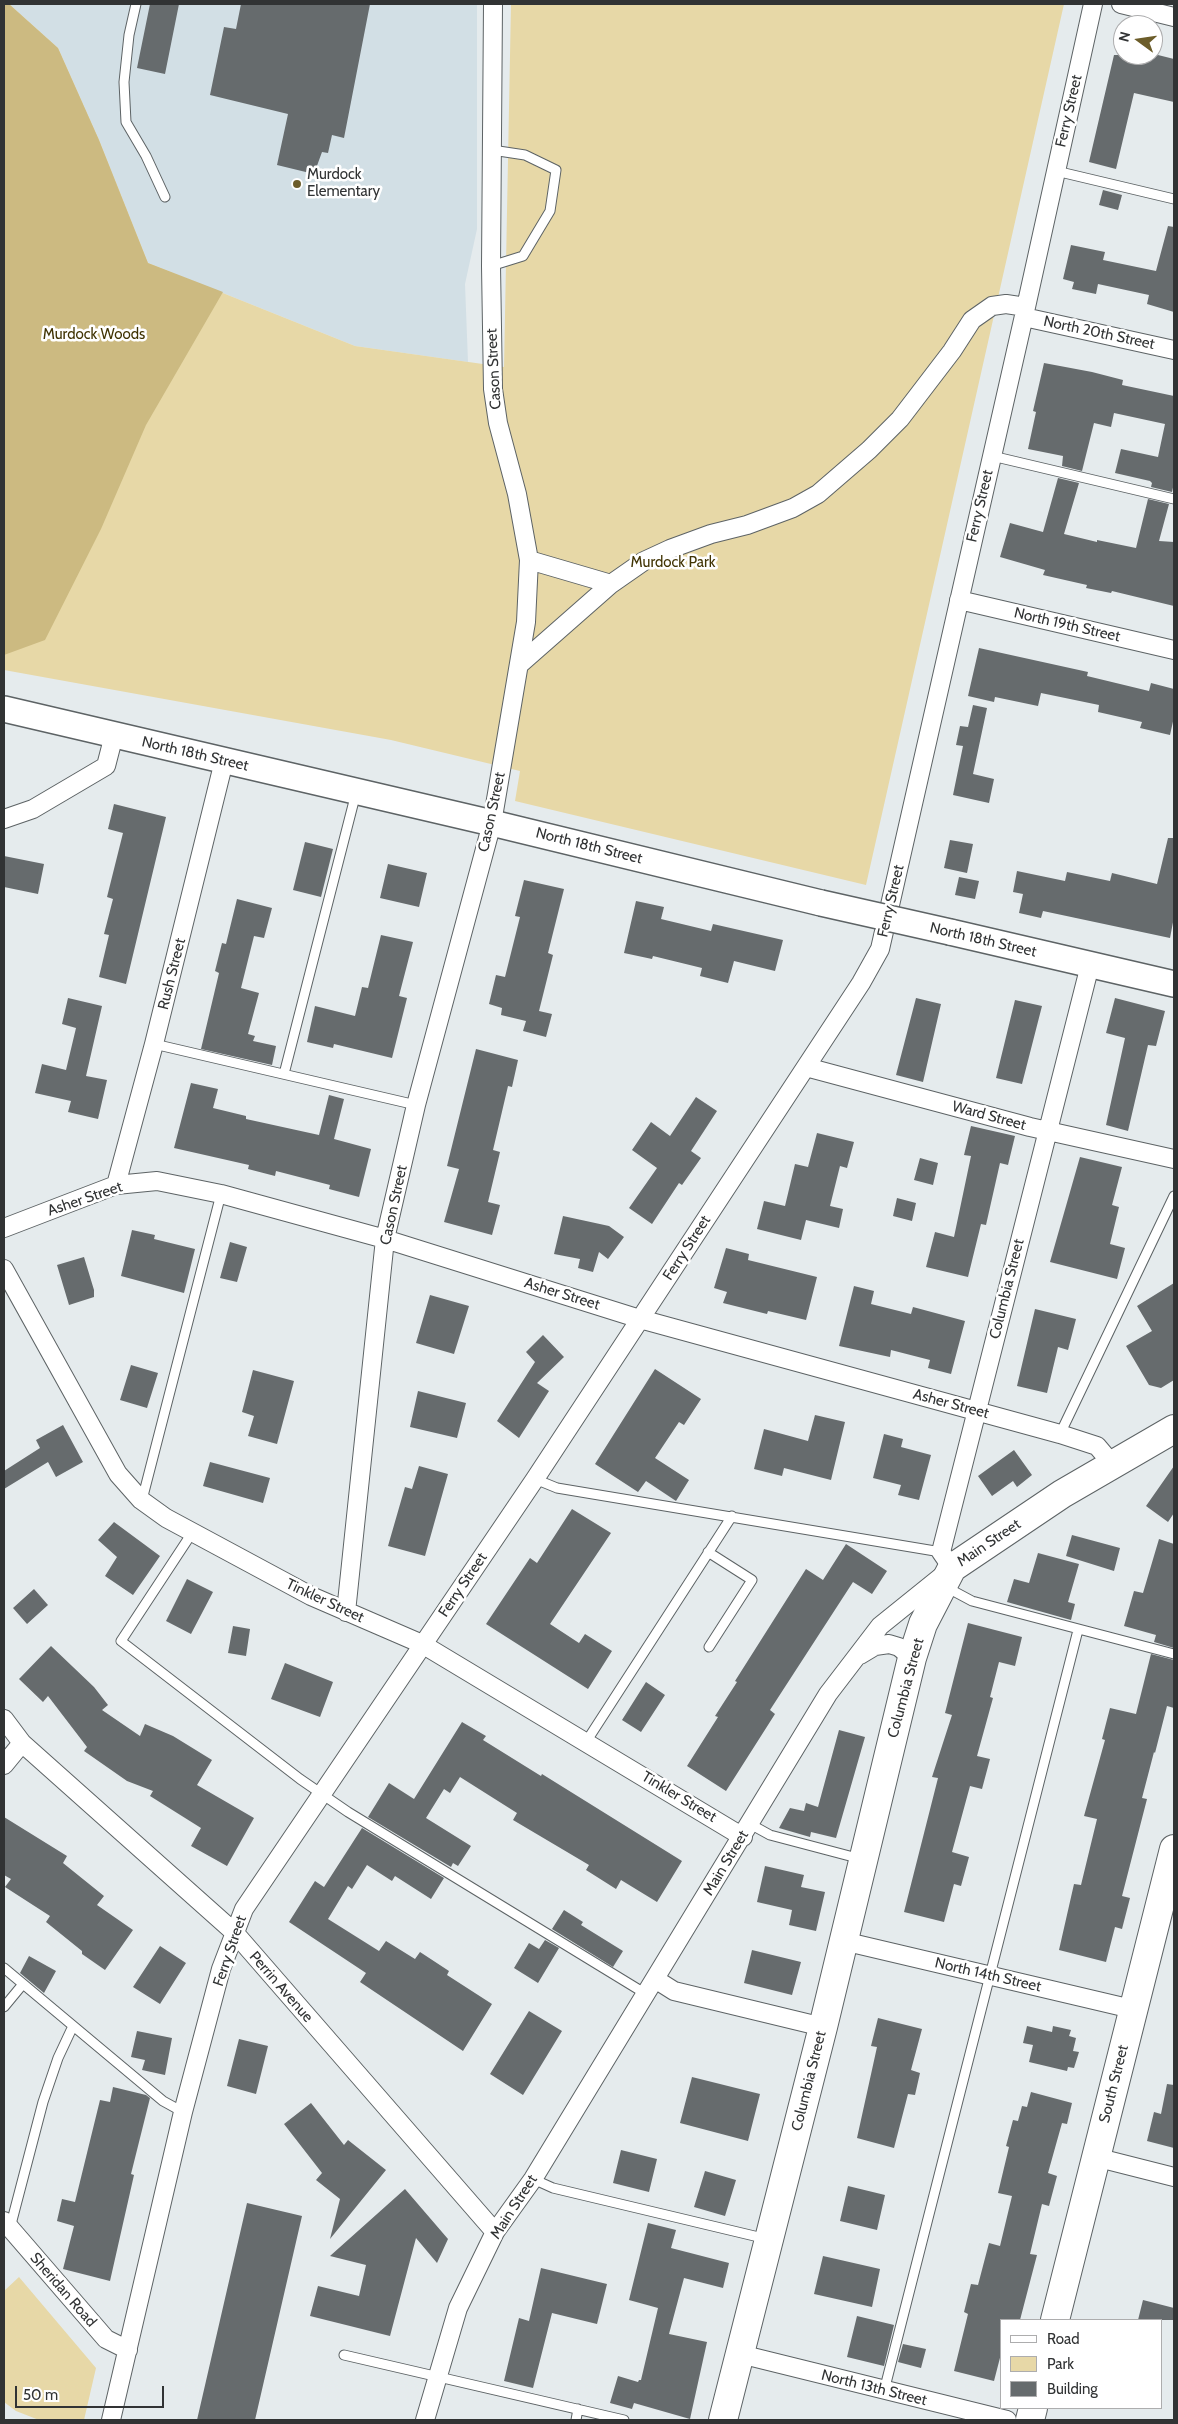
<!DOCTYPE html>
<html>
<head>
<meta charset="utf-8">
<style>
  body { margin:0 }
  #map { position:relative; width:1178px; height:2424px; overflow:hidden; background:#e5ebed; font-family:Cabin,sans-serif }
  canvas { display:block }
  .frame { position:absolute; inset:0; border:5px solid #313334; pointer-events:none }
  .legend { position:absolute; left:1000px; top:2319px; width:162px; height:90px; box-sizing:border-box; background:#fff; border:1px solid #adadae; margin:0; padding:6px 9px; list-style:none; font-size:15px; color:#313334 }
  .legend li { display:flex; align-items:center; gap:10px; height:25px }
  .legend b { width:25px; border:1px solid #adadae }
  .north { position:absolute; left:1113px; top:15px; width:50px; height:50px; box-sizing:border-box; background:#fff; border:1px solid #adadae; border-radius:50%; rotate:284deg; font-size:14px; font-weight:700; line-height:20px; text-align:center; color:#313334 }
  .north::after { content:''; display:block; margin:auto; width:18px; height:22px; background:#6c5d2a; clip-path:polygon(50% 0,100% 100%,50% 72%,0 100%) }
  .scale { position:absolute; left:15px; top:2386px; width:149px; height:22px; box-sizing:border-box; border:2px solid #313334; border-top:0; padding-left:6px; font-size:15px; line-height:18px; white-space:nowrap; color:#313334; -webkit-text-stroke:4px #fff; paint-order:stroke }
</style>
</head>
<body>
<div id="map">
<canvas width="1178" height="2424"></canvas>
<div class="frame"></div>
<ul class="legend">
<li><b style="height:6px;background:#fff"></b>Road</li>
<li><b style="height:14px;background:#e7d8a7"></b>Park</li>
<li><b style="height:14px;background:#666b6d"></b>Building</li>
</ul>
<div class="north">N</div>
<div class="scale">50 m</div>
</div>
<script>
const g = document.querySelector('canvas').getContext('2d');
g.lineJoin = 'round';
function fill(path, color) { g.fillStyle = color; g.fill(path, 'evenodd'); }
const toPath = rows => new Path2D(rows.map(r => 'M' + r).join(''));
function strokePath(path, color, width, dash) { g.strokeStyle = color; g.lineWidth = width; g.lineCap = dash ? 'butt' : 'round'; g.setLineDash(dash || []); g.stroke(path); }
function write(font, color, halo, rows, align = 'center') {
  g.font = font + ' Cabin,sans-serif'; g.lineWidth = 5; g.setLineDash([]); g.textBaseline = 'middle'; g.strokeStyle = halo; g.fillStyle = color; for (const [text, x, y, turn = 0] of rows) {
    g.save(); g.translate(x, y); g.rotate((+turn || 0) * Math.PI / 180); g.textAlign = isNaN(turn) ? turn : align; if (halo) g.strokeText(text, 0, 0); g.fillText(text, 0, 0); g.restore();
  }
}
const built = toPath([
  [9,4,477,4,477,229,465,284,468,362,355,346,148,263,99,140,58,48]
]);
const green = toPath([
  [4,4,9,4,58,48,99,140,148,263,355,346,504,367,511,4,1064,4,866,885,515,801,520,771,391,740,4,670],
  [19,2277,96,2368,84,2420,39,2420,16,2411,4,2402,4,2291]
]);
const forest = toPath([
  [4,4,9,4,58,48,99,140,148,263,223,292,146,425,101,529,45,640,4,655]
]);
const building = toPath([
  [150,4,179,4,165,74,137,68],
  [241,4,370,4,344,138,332,135,328,153,322,152,314,174,277,165,288,114,210,95,224,27,236,29],
  [1114,55,1158,55,1174,59,1174,102,1134,93,1116,169,1089,162],
  [1103,190,1122,195,1118,210,1099,205],
  [1168,226,1174,227,1174,312,1147,304,1149,295,1098,284,1096,294,1072,289,1074,282,1063,279,1071,245,1105,252,1103,260,1156,271],
  [1044,363,1092,372,1123,380,1122,385,1174,396,1174,483,1172,492,1151,487,1152,483,1150,481,1115,473,1121,449,1158,457,1165,424,1114,413,1111,427,1094,423,1082,471,1062,466,1063,456,1028,449,1036,412,1033,411],
  [1058,478,1079,483,1064,534,1097,542,1097,540,1136,548,1148,499,1169,504,1159,541,1174,542,1174,606,1112,591,1111,593,1086,588,1087,585,1043,575,1045,570,1000,557,1010,523,1043,532],
  [979,648,1088,672,1087,676,1149,691,1151,683,1174,689,1174,717,1170,735,1140,728,1142,722,1098,712,1099,705,1041,693,1038,706,995,697,994,702,968,696],
  [973,705,987,708,973,774,994,779,989,803,953,795,963,746,956,745,960,726,968,727],
  [114,804,166,817,126,984,99,977,109,935,104,934,113,899,107,897,123,833,108,829],
  [1168,838,1174,838,1174,917,1170,938,1043,911,1041,918,1019,913,1023,894,1013,892,1017,871,1065,881,1067,872,1110,881,1112,873,1157,884],
  [950,840,973,844,967,873,944,868],
  [305,842,333,849,321,897,293,890],
  [4,856,44,864,38,894,4,887],
  [388,864,427,873,419,907,380,898],
  [959,877,979,881,975,899,955,895],
  [524,880,564,889,548,953,553,955,539,1011,552,1014,546,1037,523,1031,526,1021,501,1015,502,1008,489,1004,496,975,505,977,520,917,515,916],
  [237,899,272,908,264,938,254,936,241,988,259,993,248,1034,255,1036,253,1041,276,1046,272,1065,201,1049,219,973,215,971,222,943,226,944],
  [636,901,664,907,661,919,711,931,713,924,783,940,775,971,734,961,728,983,700,976,702,968,653,956,652,959,624,953],
  [381,935,413,942,399,996,407,998,392,1058,334,1044,333,1048,307,1042,315,1006,355,1016,362,987,368,988],
  [68,998,102,1006,86,1076,107,1080,98,1119,68,1112,71,1101,35,1093,42,1064,66,1070,76,1028,62,1024],
  [916,998,941,1004,923,1082,896,1075],
  [1115,998,1165,1011,1156,1046,1148,1045,1128,1131,1106,1125,1125,1038,1106,1033],
  [1015,1000,1042,1006,1022,1084,996,1078],
  [476,1049,518,1060,512,1087,508,1086,493,1150,500,1152,488,1202,500,1205,492,1235,444,1222,459,1169,447,1166],
  [191,1083,218,1089,213,1108,246,1116,246,1119,319,1135,329,1095,344,1099,334,1139,371,1149,359,1197,329,1189,330,1185,276,1171,275,1176,248,1169,249,1165,174,1148],
  [696,1097,717,1111,691,1151,701,1158,682,1185,679,1183,652,1224,629,1208,657,1168,632,1150,651,1122,670,1136],
  [971,1126,1015,1136,1008,1165,1000,1163,986,1225,981,1224,968,1277,926,1267,935,1232,954,1237,971,1156,964,1155],
  [817,1133,854,1142,847,1168,840,1166,830,1206,843,1209,839,1228,806,1220,801,1240,757,1229,764,1201,785,1206,795,1164,808,1167],
  [1080,1157,1122,1167,1112,1205,1119,1207,1110,1244,1125,1248,1117,1279,1050,1262],
  [920,1158,938,1163,933,1185,914,1180],
  [897,1198,916,1203,912,1221,893,1216],
  [563,1216,609,1226,624,1237,608,1259,599,1252,593,1272,578,1268,580,1259,554,1254],
  [132,1230,155,1235,154,1239,195,1249,184,1293,121,1276],
  [230,1242,247,1247,237,1282,220,1278],
  [726,1248,749,1254,748,1260,817,1277,806,1320,768,1311,767,1314,723,1303,727,1292,714,1288],
  [84,1257,94,1290,94,1297,69,1305,57,1265],
  [1174,1283,1174,1380,1161,1388,1149,1385,1126,1346,1152,1331,1137,1306],
  [854,1286,874,1291,871,1304,911,1314,913,1307,965,1321,951,1374,928,1368,930,1360,891,1350,890,1357,839,1346],
  [430,1295,469,1306,454,1354,416,1343],
  [1035,1309,1076,1319,1068,1350,1058,1347,1047,1393,1017,1386],
  [543,1335,564,1357,537,1383,549,1391,519,1438,497,1421,535,1362,526,1352],
  [131,1365,158,1373,147,1408,120,1400],
  [655,1369,701,1399,684,1425,679,1422,655,1458,689,1480,676,1501,646,1481,638,1492,595,1464],
  [253,1370,294,1381,277,1444,248,1436,254,1416,242,1412],
  [418,1391,466,1403,457,1438,410,1427],
  [815,1415,845,1422,831,1480,784,1468,782,1476,754,1469,764,1429,808,1441],
  [63,1425,83,1462,56,1477,48,1462,4,1489,4,1471,40,1448,36,1440],
  [884,1434,903,1439,901,1447,931,1455,919,1500,898,1495,901,1485,873,1478],
  [1014,1450,1032,1475,1017,1487,1013,1481,992,1496,978,1476],
  [210,1462,270,1478,263,1503,203,1486],
  [419,1466,448,1474,425,1556,388,1546,405,1487,412,1489],
  [1174,1466,1174,1513,1168,1522,1146,1506],
  [572,1509,611,1533,550,1624,579,1643,585,1634,612,1651,588,1689,486,1624,530,1558,537,1563],
  [114,1522,160,1556,133,1595,105,1576,117,1557,98,1540],
  [1072,1535,1120,1548,1114,1571,1066,1556],
  [1159,1539,1174,1544,1174,1648,1154,1642,1156,1635,1124,1626,1134,1591,1143,1593],
  [846,1544,887,1571,872,1594,853,1582,770,1710,775,1714,726,1791,687,1766,718,1717,715,1716,737,1682,735,1681,806,1569,823,1580],
  [1038,1553,1079,1564,1068,1602,1075,1604,1071,1620,1007,1602,1014,1579,1029,1583],
  [187,1579,213,1592,191,1634,166,1621],
  [34,1589,48,1605,27,1624,13,1608],
  [968,1623,1022,1637,1015,1666,999,1662,990,1697,993,1698,977,1756,990,1759,982,1789,970,1786,952,1852,969,1857,961,1886,954,1884,944,1922,904,1912,938,1778,932,1777,952,1715,945,1713],
  [233,1626,250,1629,246,1656,228,1653],
  [51,1646,94,1687,108,1705,102,1710,140,1736,145,1724,173,1736,212,1760,197,1785,254,1818,227,1866,191,1846,201,1828,150,1796,153,1791,127,1781,84,1751,87,1747,48,1696,43,1702,19,1679],
  [1151,1654,1174,1660,1174,1708,1167,1706,1155,1753,1154,1752,1142,1798,1147,1799,1122,1896,1130,1898,1122,1929,1115,1927,1106,1962,1059,1950,1074,1884,1081,1885,1097,1819,1084,1816,1105,1740,1102,1739,1110,1708,1136,1714],
  [285,1663,333,1682,320,1717,271,1699],
  [646,1682,665,1695,641,1732,622,1720],
  [462,1722,486,1736,483,1740,541,1776,542,1774,682,1861,657,1902,621,1880,616,1889,586,1870,589,1865,513,1820,517,1813,460,1777,450,1793,444,1789,426,1818,471,1846,458,1866,453,1863,451,1867,368,1817,389,1783,414,1799],
  [839,1730,865,1737,836,1838,811,1832,810,1837,779,1828,790,1808,804,1811,806,1803,818,1807],
  [4,1817,67,1856,63,1863,104,1896,97,1905,133,1930,105,1970,82,1954,82,1951,46,1922,50,1916,5,1887,11,1879,4,1875],
  [362,1828,444,1878,431,1899,395,1876,392,1881,367,1865,352,1889,348,1886,328,1919,379,1951,386,1941,415,1959,420,1952,449,1971,447,1975,492,2004,463,2051,360,1982,366,1973,289,1922,315,1881,324,1887],
  [765,1866,804,1875,801,1887,825,1892,816,1931,789,1925,792,1910,757,1902],
  [564,1910,583,1922,581,1925,623,1951,613,1967,552,1929],
  [545,1940,559,1948,538,1983,514,1968,529,1943,539,1949],
  [160,1946,186,1963,160,2004,133,1987],
  [752,1950,801,1962,792,1995,744,1983],
  [29,1956,56,1971,44,1993,20,1973],
  [529,2011,562,2031,523,2095,490,2074],
  [878,2018,922,2029,911,2070,920,2073,915,2095,908,2094,894,2148,857,2138,877,2047,871,2046],
  [1027,2026,1052,2032,1053,2026,1071,2030,1069,2036,1076,2038,1073,2051,1079,2052,1074,2068,1068,2067,1067,2071,1029,2062,1033,2045,1023,2043],
  [137,2031,172,2038,165,2075,142,2070,145,2060,131,2057],
  [239,2039,268,2046,256,2094,227,2086],
  [692,2077,760,2094,748,2141,680,2123],
  [1167,2084,1174,2085,1174,2148,1147,2141,1154,2112,1161,2114],
  [113,2087,146,2095,150,2098,131,2174,134,2175,110,2281,63,2269,74,2226,57,2221,62,2199,75,2202,100,2100,110,2102],
  [1031,2092,1072,2103,1067,2124,1062,2123,1048,2173,1057,2176,1049,2206,1042,2204,1030,2254,1037,2255,1020,2320,1002,2320,1002,2350,994,2381,954,2371,968,2314,964,2312,971,2284,978,2285,989,2243,1000,2246,1012,2196,998,2193,1009,2147,1006,2146,1013,2120,1018,2121,1022,2106,1027,2107],
  [311,2103,344,2145,348,2140,386,2170,330,2239,340,2199,316,2180,322,2173,284,2124],
  [621,2150,657,2159,649,2192,613,2183],
  [705,2171,736,2180,725,2216,694,2207],
  [848,2186,885,2195,877,2230,840,2221],
  [405,2189,448,2239,437,2263,416,2238,390,2336,310,2316,318,2286,359,2296,366,2265,330,2256],
  [247,2203,302,2216,255,2420,197,2420],
  [648,2223,676,2230,671,2248,729,2263,723,2288,684,2278,669,2334,707,2342,690,2419,634,2403,632,2409,610,2403,618,2376,638,2382,639,2380,641,2380,658,2308,629,2300],
  [823,2256,880,2269,872,2307,814,2294],
  [541,2268,607,2284,597,2324,552,2313,533,2388,504,2381,519,2318,529,2321],
  [1143,2300,1174,2308,1174,2320,1138,2320],
  [857,2316,894,2325,884,2366,847,2357],
  [903,2344,926,2349,921,2368,898,2362]
]);
const lane = toPath([
  [136,4,129,35,124,82,126,122,146,156,165,197],
  [1056,171,1174,199],
  [491,266,523,256,550,211,556,170,525,155,492,150],
  [992,456,1174,499],
  [154,1044,416,1105],
  [284,1074,356,793],
  [1060,1434,1174,1196],
  [535,1479,557,1488,941,1552],
  [142,1500,221,1194],
  [192,1533,121,1641,300,1779,348,1812,646,1994],
  [708,1552,752,1580,709,1647],
  [944,1586,972,1601,1174,1654],
  [586,1742,732,1516],
  [750,1824,770,1835,861,1859],
  [4,1968,163,2101,183,2112],
  [4,2007,23,1984],
  [533,2179,553,2188,767,2239],
  [10,2228,43,2102,58,2058,73,2026],
  [344,2355,624,2420],
  [884,2391,1078,1630],
  [576,2420,578,2409]
]);
const street = toPath([
  [1121,4,1174,17],
  [1024,317,1174,350],
  [529,560,611,584],
  [959,600,1174,650],
  [520,664,611,584,644,561,670,549,711,534,747,525,793,508,818,494,869,450,900,419,952,351,972,320,992,306,1006,304,1026,307],
  [4,819,33,809,106,766,114,735],
  [806,1067,1030,1127,1174,1159],
  [116,1185,154,1044,224,761],
  [4,1228,116,1185,157,1181,221,1194,385,1239,640,1319,1060,1434,1097,1446,1113,1465],
  [4,1269,118,1474,141,1500,166,1518,311,1596,422,1644,743,1837],
  [346,1612,385,1239,416,1105,492,823,526,622,529,560,517,494,498,423,493,389,491,266,493,4],
  [860,1655,875,1646,889,1644,899,1647,912,1658],
  [4,1719,22,1743,234,1932,495,2232],
  [4,1765,22,1743],
  [843,1941,1132,2009],
  [655,1979,674,1991,823,2027],
  [1095,2157,1174,2177],
  [4,2221,106,2339,128,2350],
  [740,2354,1007,2420],
  [111,2420,183,2112,221,1969,244,1909,535,1479,861,983,880,949,1026,307,1093,4],
  [425,2420,458,2308,495,2232,533,2179,828,1694,880,1626,952,1568,941,1552,1090,965]
]);
const secondary = toPath([
  [4,709,492,823,821,903],
  [950,932,1174,984]
]);
const primary = toPath([
  [1055,2320,1174,1849],
  [723,2420,823,2027,912,1658,923,1624,952,1568,1062,1494,1174,1429],
  [1030,2420,1033,2408]
]);
const secondaryBridge = toPath([
  [821,903,950,932]
]);
const markers = [
  [297,184,5,"#6c5d2a"]
];
const streetNames = [
  ["Ferry Street",1069,111,-77],
  ["North 20th Street",1099,333,12],
  ["Cason Street",494,369,-93],
  ["Ferry Street",980,506,-77],
  ["North 19th Street",1067,625,13],
  ["North 18th Street",195,754,13],
  ["Cason Street",492,812,-78],
  ["North 18th Street",589,846,14],
  ["Ferry Street",891,901,-77],
  ["North 18th Street",983,940,13],
  ["Rush Street",172,974,-76],
  ["Ward Street",989,1116,15],
  ["Asher Street",85,1199,-19],
  ["Cason Street",394,1205,-78],
  ["Ferry Street",687,1248,-57],
  ["Columbia Street",1007,1289,-76],
  ["Asher Street",562,1294,17],
  ["Asher Street",951,1404,15],
  ["Main Street",989,1543,-34],
  ["Ferry Street",463,1585,-56],
  ["Tinkler Street",325,1601,25],
  ["Columbia Street",906,1688,-75],
  ["Tinkler Street",679,1797,31],
  ["Main Street",726,1863,-59],
  ["Ferry Street",230,1951,-71],
  ["North 14th Street",988,1975,13],
  ["Perrin Avenue",281,1987,49],
  ["Columbia Street",809,2081,-76],
  ["South Street",1114,2084,-76],
  ["Main Street",514,2207,-57],
  ["Sheridan Road",63,2290,49],
  ["North 13th Street",874,2388,14]
];
const poiNames = [
  ["Murdock",307,175],
  ["Elementary",307,192]
];
const parkNames = [
  ["Murdock Woods",94,335],
  ["Murdock Park",673,563]
];
fill(built, '#d2dfe5');
fill(green, '#e7d8a7');
fill(forest, '#ccba81');
fill(building, '#666b6d');
strokePath(lane, '#5d6365', 11);
strokePath(street, '#5d6365', 20);
strokePath(secondary, '#5d6365', 28);
strokePath(primary, '#5d6365', 30);
strokePath(lane, '#fff', 9);
strokePath(street, '#fff', 18);
strokePath(secondary, '#fff', 25);
strokePath(primary, '#fff', 28);
strokePath(secondaryBridge, '#5d6365', 28, []);
strokePath(secondaryBridge, '#fff', 25);
for (const [x, y, r, color] of markers) { const dot = new Path2D(); dot.arc(x, y, r, 0, 2 * Math.PI); g.fillStyle = color; g.fill(dot); strokePath(dot, '#fff', 2); }
write('15px', '#313334', '#fff', streetNames);
write('15px', '#313334', '#fff', poiNames, 'left');
write('15px', '#413404', '#fff', parkNames);
</script>
</body>
</html>
